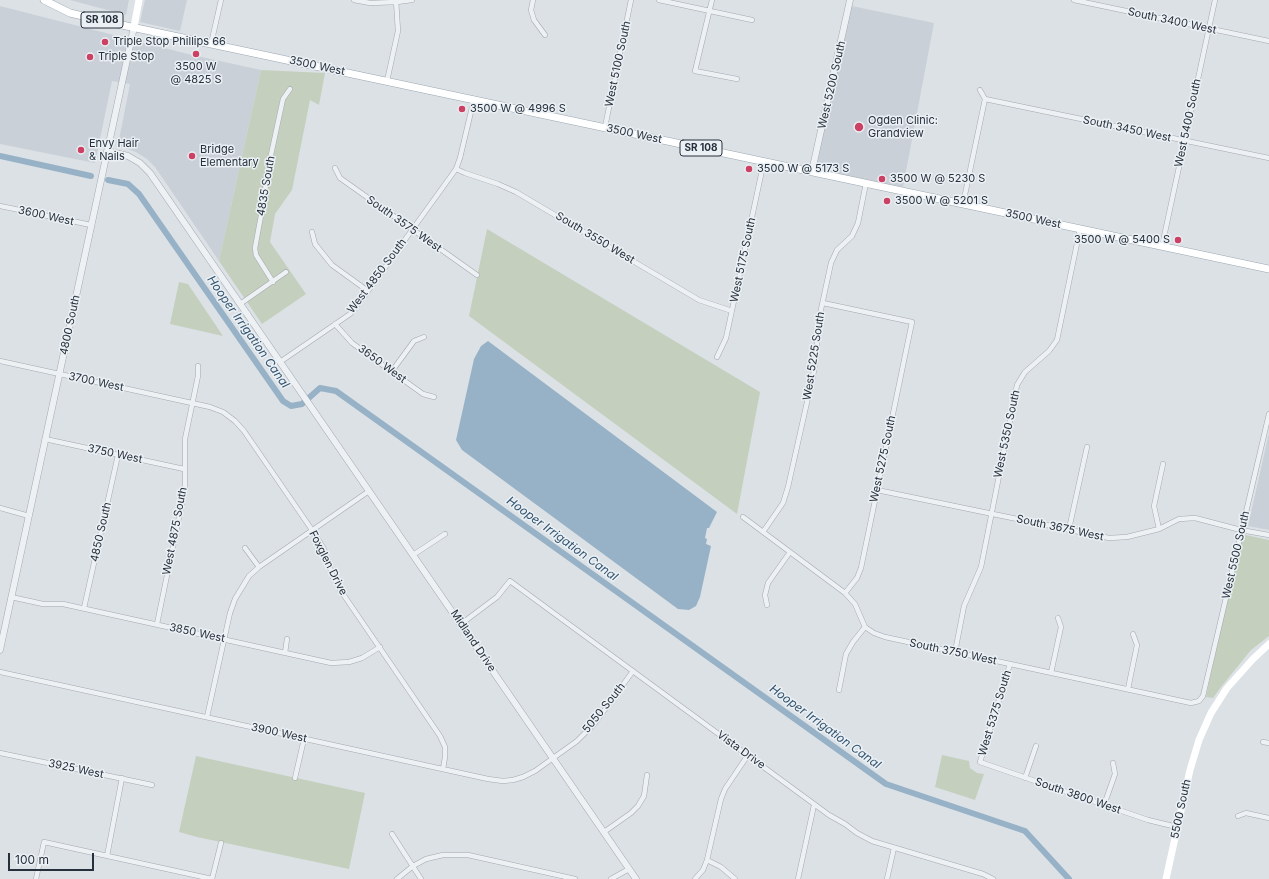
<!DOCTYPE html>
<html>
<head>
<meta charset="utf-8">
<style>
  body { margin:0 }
  #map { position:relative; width:1269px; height:879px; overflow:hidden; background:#dce1e6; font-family:Inter,sans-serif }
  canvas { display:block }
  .scale { position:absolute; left:8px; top:853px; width:86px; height:18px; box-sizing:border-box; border:2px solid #26303c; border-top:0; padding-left:5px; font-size:12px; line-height:14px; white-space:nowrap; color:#26303c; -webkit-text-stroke:3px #ebf0f4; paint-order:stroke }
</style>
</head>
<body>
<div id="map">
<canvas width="1269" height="879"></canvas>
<div class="scale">100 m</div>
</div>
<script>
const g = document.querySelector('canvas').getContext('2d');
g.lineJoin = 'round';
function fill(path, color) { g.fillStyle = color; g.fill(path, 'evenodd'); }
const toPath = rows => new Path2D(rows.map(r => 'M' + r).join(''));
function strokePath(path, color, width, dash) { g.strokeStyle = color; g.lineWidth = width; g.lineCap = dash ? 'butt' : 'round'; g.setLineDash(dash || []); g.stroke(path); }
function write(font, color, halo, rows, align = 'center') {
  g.font = font + ' Inter,sans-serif'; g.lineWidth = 3; g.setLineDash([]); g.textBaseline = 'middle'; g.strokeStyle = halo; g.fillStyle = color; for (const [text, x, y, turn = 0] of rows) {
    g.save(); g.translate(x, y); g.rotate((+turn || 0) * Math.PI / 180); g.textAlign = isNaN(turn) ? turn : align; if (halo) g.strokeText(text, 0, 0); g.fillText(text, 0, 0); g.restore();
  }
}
const built = toPath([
  [70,0,129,0,126,15],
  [145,0,187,0,180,31,140,22],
  [847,5,934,23,903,187,812,169],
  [0,6,188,54,261,70,219,261,155,167,147,159,136,152,118,145,130,84,112,81,95,163,0,144],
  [1269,433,1269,530,1248,526]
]);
const green = toPath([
  [261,70,325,73,319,105,310,100,292,190,275,214,270,242,306,294,262,324,219,261],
  [487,229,760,392,737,514,469,316],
  [179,282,188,284,223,336,170,324],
  [1241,534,1269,540,1269,636,1251,650,1221,687,1213,698,1206,697],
  [942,755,969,761,970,768,977,773,984,774,975,800,935,787],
  [196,756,365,793,349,869,197,837,179,832]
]);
const water = toPath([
  [488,341,717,512,709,528,707,528,705,538,707,539,706,544,711,546,700,597,696,606,689,610,678,609,462,450,456,440,474,359,481,346]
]);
const canal = toPath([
  [0,156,91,176],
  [108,180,128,184,139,194,283,401,291,406,302,404,320,388,336,391,886,784,1025,831,1069,879]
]);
const minor = toPath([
  [354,0,370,3,397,2,412,0],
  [533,0,531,10,534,20,545,35],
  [659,0,752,20],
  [712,0,695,71,737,79],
  [1074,0,1269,41],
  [211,44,221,0],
  [387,81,398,31,396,0],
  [980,90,985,99],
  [985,99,1269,158],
  [605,127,631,0],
  [335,168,340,178,477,275],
  [456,169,465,173,498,184,516,192,699,300,732,311],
  [963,204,985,99],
  [0,206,91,225],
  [312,232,315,244,332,265,368,291],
  [1162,246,1215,0],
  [273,282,256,255,255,248,265,194,266,180,269,164,283,99,290,89],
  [823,303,912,322,861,568,857,578,845,593],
  [240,304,286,272],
  [335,324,352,343,423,394,434,397],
  [717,357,726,338,764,161],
  [0,361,210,407,223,412,235,421,244,431,312,530,324,549,333,577,343,594,440,736,445,747,445,757,443,769],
  [280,362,350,314,368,291,456,169,460,158,474,99],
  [392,371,414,341,424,337],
  [45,439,184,469],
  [877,490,1109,538,1127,537,1159,529,1179,519,1195,518,1241,530,1269,535],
  [0,508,29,516],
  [743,517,845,593,855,604,865,627,874,633,885,637,1191,703,1199,701,1203,696,1269,414],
  [1069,529,1087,447],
  [1159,529,1154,506,1163,464],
  [763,532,783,503,788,487,814,371,820,314,831,263,837,250,852,236,858,223,866,183],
  [245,548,259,567],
  [413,555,445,534],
  [11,597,43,604,63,604,331,663,349,662,362,658,380,647],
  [767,605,765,595,768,583,790,552],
  [84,608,118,455],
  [157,624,185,488,185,439,198,376,198,366],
  [461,624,497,597,510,581,829,815,845,824,857,833,872,841,983,874,993,879],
  [955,652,964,606,981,567,1017,385,1025,372,1049,351,1057,340,1080,229],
  [285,653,287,639],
  [1010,664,980,762,1148,820,1177,827],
  [0,672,488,779,503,781,513,780,523,777,535,771,577,741,595,723,633,671],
  [1051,673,1061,627,1058,618],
  [1128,689,1137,645,1133,634],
  [839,690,846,654,853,642,865,627],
  [207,717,230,613,235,599,249,576,259,567,369,491],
  [1263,742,1269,743],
  [0,753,152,785],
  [295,778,304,739],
  [1025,778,1036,746],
  [1104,805,1115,774,1113,763],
  [1238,816,1246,813,1269,818],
  [604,832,631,813,638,806,644,796,647,775],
  [392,834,421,879],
  [107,856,122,778],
  [707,860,721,867,735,879],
  [36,879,44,842,212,879,221,843],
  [397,879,413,866,426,859,443,855,468,855,575,879],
  [611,879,629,869],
  [695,879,703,870,707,860,721,799,725,789,748,755],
  [798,879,814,805],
  [887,879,894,848]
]);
const tertiary = toPath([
  [107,151,128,156,140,163,150,173,636,879],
  [812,171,850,0],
  [0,650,134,27]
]);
const secondary = toPath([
  [134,27,139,0],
  [1166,879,1190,770,1199,740,1211,713,1227,688,1253,659,1269,644]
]);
const primary = toPath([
  [44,0,70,13,122,25,1269,269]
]);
const markers = [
  [105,42,4,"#cc4063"],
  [196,54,4,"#cc4063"],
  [90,57,4,"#cc4063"],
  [462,109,4,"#cc4063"],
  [859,127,5,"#cc4063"],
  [81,150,4,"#cc4063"],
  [192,156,4,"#cc4063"],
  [749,169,4,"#cc4063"],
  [882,179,4,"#cc4063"],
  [887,201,4,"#cc4063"],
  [1178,240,4,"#cc4063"]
];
const shields = [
  [102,20,42],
  [701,148,42]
];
const shieldNames = [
  ["SR 108",102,20],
  ["SR 108",701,148]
];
const streetNames = [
  ["South 3400 West",1172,21,12],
  ["West 5100 South",618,64,-78],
  ["3500 West",317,66,12],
  ["West 5200 South",832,85,-77],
  ["West 5400 South",1188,123,-78],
  ["South 3450 West",1127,129,12],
  ["3500 West",634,134,12],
  ["4835 South",266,186,-80],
  ["3600 West",46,216,12],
  ["3500 West",1033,219,12],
  ["South 3575 West",404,224,35],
  ["South 3550 West",595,238,31],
  ["West 5175 South",743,260,-78],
  ["West 4850 South",377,276,-53],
  ["4800 South",70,325,-78],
  ["West 5225 South",814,356,-81],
  ["3650 West",382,364,36],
  ["3700 West",96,382,12],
  ["West 5350 South",1007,434,-78],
  ["3750 West",115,454,12],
  ["West 5275 South",883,459,-78],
  ["South 3675 West",1060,528,12],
  ["West 4875 South",175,531,-79],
  ["4850 South",101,532,-77],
  ["West 5500 South",1236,555,-77],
  ["Foxglen Drive",328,563,63],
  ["3850 West",197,633,12],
  ["Midland Drive",473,641,56],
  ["South 3750 West",953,652,12],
  ["5050 South",604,708,-51],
  ["West 5375 South",995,713,-73],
  ["3900 West",279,733,12],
  ["Vista Drive",741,750,36],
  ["3925 West",76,769,12],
  ["South 3800 West",1078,796,19],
  ["5500 South",1181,809,-78]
];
const poiNames = [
  ["Triple Stop Phillips 66",113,42],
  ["Triple Stop",98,57],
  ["3500 W",196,67,"center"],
  ["@ 4825 S",196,80,"center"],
  ["3500 W @ 4996 S",470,109],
  ["Ogden Clinic:",868,121],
  ["Grandview",868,134],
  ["Envy Hair",89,144],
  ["& Nails",89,157],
  ["Bridge",200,150],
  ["Elementary",200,163],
  ["3500 W @ 5173 S",757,169],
  ["3500 W @ 5230 S",890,179],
  ["3500 W @ 5201 S",895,201],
  ["3500 W @ 5400 S",1170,240,"right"]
];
const waterNames = [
  ["Hooper Irrigation Canal",248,332,55],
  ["Hooper Irrigation Canal",562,539,36],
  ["Hooper Irrigation Canal",825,727,36]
];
fill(built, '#cad0d8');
fill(green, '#c4d0bd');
fill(water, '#97b2c6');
strokePath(canal, '#97b2c6', 6);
strokePath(minor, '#a2a8b0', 5.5);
strokePath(tertiary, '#a2a8b0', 7);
strokePath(primary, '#9ba6b1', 8);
strokePath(minor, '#eef1f4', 4.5);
strokePath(tertiary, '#eef1f4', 6);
strokePath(secondary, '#fff', 7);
strokePath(primary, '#fff', 7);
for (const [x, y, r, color] of markers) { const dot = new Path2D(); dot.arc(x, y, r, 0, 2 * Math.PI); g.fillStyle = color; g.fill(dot); strokePath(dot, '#ebf0f4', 1.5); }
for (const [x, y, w] of shields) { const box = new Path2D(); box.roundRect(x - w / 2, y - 8, w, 16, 3); g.fillStyle = '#ebf0f4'; g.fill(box); strokePath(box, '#26303c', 1); }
write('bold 10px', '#26303c', null, shieldNames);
write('11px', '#26303c', '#ebf0f4', streetNames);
write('11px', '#26303c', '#ebf0f4', poiNames, 'left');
write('italic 12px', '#31536f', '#ebf0f4', waterNames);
</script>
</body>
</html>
